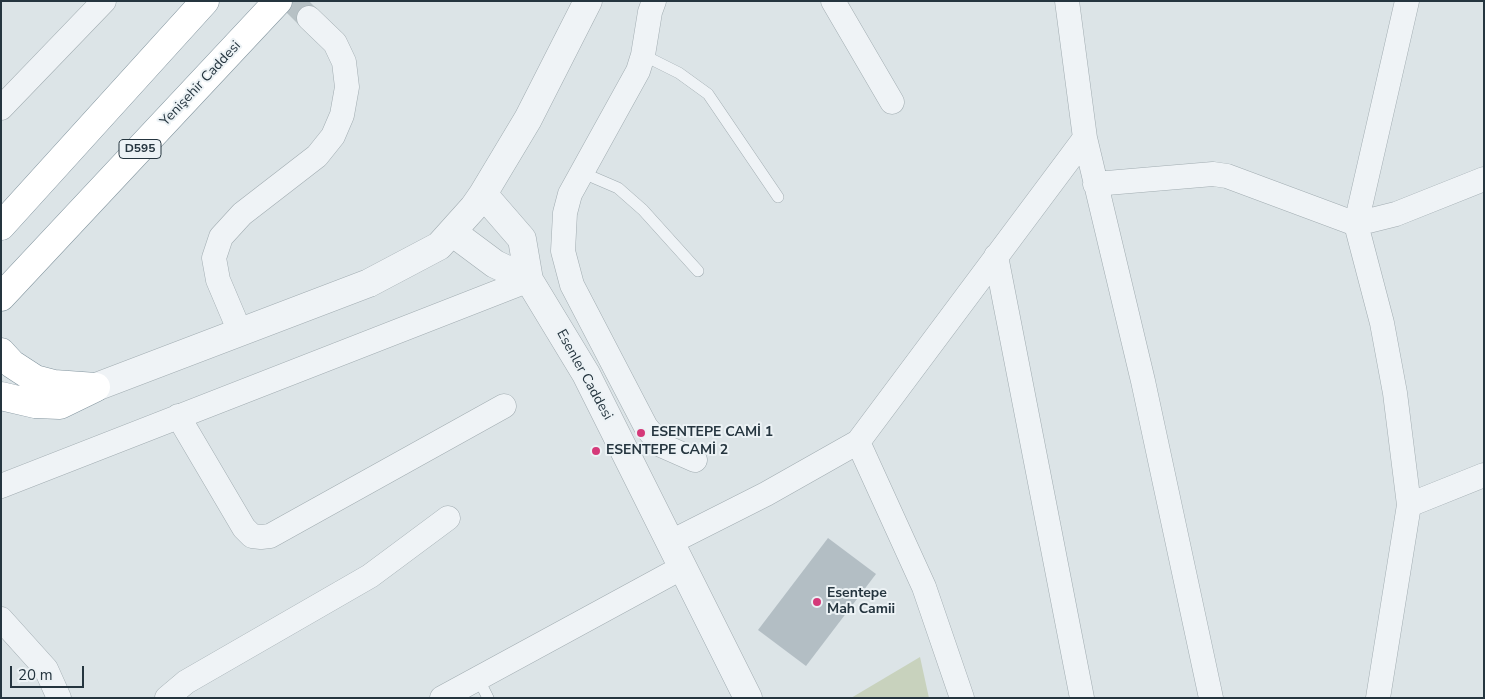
<!DOCTYPE html>
<html>
<head>
<meta charset="utf-8">
<style>
  body { margin:0 }
  #map { position:relative; width:1485px; height:699px; overflow:hidden; background:#dce4e7; font-family:"Nunito Sans",sans-serif }
  canvas { display:block }
  .frame { position:absolute; inset:0; border:2px solid #25353f; pointer-events:none }
  .scale { position:absolute; left:10px; top:666px; width:74px; height:22px; box-sizing:border-box; border:2px solid #25353f; border-top:0; padding-left:6px; font-size:15px; line-height:18px; white-space:nowrap; color:#25353f; -webkit-text-stroke:4px #ecf2f5; paint-order:stroke }
</style>
</head>
<body>
<div id="map">
<canvas width="1485" height="699"></canvas>
<div class="frame"></div>
<div class="scale">20 m</div>
</div>
<script>
const g = document.querySelector('canvas').getContext('2d');
g.lineJoin = 'round';
function fill(path, color) { g.fillStyle = color; g.fill(path, 'evenodd'); }
const toPath = rows => new Path2D(rows.map(r => 'M' + r).join(''));
function strokePath(path, color, width, dash) { g.strokeStyle = color; g.lineWidth = width; g.lineCap = dash ? 'butt' : 'round'; g.setLineDash(dash || []); g.stroke(path); }
function write(font, color, halo, rows, align = 'center') {
  g.font = font + ' "Nunito Sans",sans-serif'; g.lineWidth = 4; g.setLineDash([]); g.textBaseline = 'middle'; g.strokeStyle = halo; g.fillStyle = color; for (const [text, x, y, turn = 0] of rows) {
    g.save(); g.translate(x, y); g.rotate((+turn || 0) * Math.PI / 180); g.textAlign = isNaN(turn) ? turn : align; if (halo) g.strokeText(text, 0, 0); g.fillText(text, 0, 0); g.restore();
  }
}
const green = toPath([
  [920,657,929,698,851,698]
]);
const building = toPath([
  [828,538,876,574,806,666,758,630]
]);
const minorTunnel = toPath([
  [292,1,309,18]
]);
const service = toPath([
  [643,55,679,73,708,94,778,197],
  [583,173,618,188,643,210,698,271],
  [478,678,488,698]
]);
const minor = toPath([
  [654,1,650,12,643,55,638,71,570,194,565,213,563,251,572,285,646,427,661,445,695,460],
  [833,1,892,102],
  [1067,1,1085,138,1143,381,1211,698],
  [1407,1,1356,224,1396,214,1484,179],
  [1,108,104,1],
  [1095,184,1213,174,1227,176,1356,224,1382,323,1395,393,1409,505,1378,698],
  [996,256,1082,698],
  [240,332,218,280,214,258,221,237,242,214,317,156,333,136,342,115,347,87,344,62,335,43,309,18],
  [178,416,244,528,252,536,261,537,270,536,504,406],
  [858,442,924,587,962,698],
  [1,486,529,280],
  [1409,505,1484,475],
  [671,542,766,494,858,442,1085,138],
  [1,619,46,669,59,698],
  [167,698,186,682,370,576,448,518],
  [442,698,683,567]
]);
const tertiary = toPath([
  [483,194,522,239,529,280,586,374,748,698],
  [452,232,495,264,529,280],
  [96,387,369,283,439,246,474,207,483,194,528,119,588,1]
]);
const trunk = toPath([
  [1,226,205,1],
  [1,297,278,1],
  [1,352,12,364,35,379,54,384,96,387],
  [1,396,35,404,60,405,95,388]
]);
const markers = [
  [641,433,5,"#d53979"],
  [596,451,5,"#d53979"],
  [817,602,5,"#d53979"]
];
const shields = [
  [140,149,42]
];
const shieldNames = [
  ["D595",140,149]
];
const streetNames = [
  ["Yenişehir Caddesi",201,84,-47],
  ["Esenler Caddesi",584,375,61]
];
const poiNames = [
  ["ESENTEPE CAMİ 1",651,433],
  ["ESENTEPE CAMİ 2",606,451],
  ["Esentepe",827,594],
  ["Mah Camii",827,610]
];
fill(green, '#c8d2bd');
fill(building, '#b3bec4');
strokePath(minorTunnel, '#b7c1c5', 24, [24, 12]);
strokePath(service, '#a1acb1', 12);
strokePath(minor, '#a1acb1', 25);
strokePath(tertiary, '#a1acb1', 29);
strokePath(trunk, '#83959f', 29);
strokePath(service, '#eff3f6', 11);
strokePath(minor, '#eff3f6', 24);
strokePath(tertiary, '#eff3f6', 28);
strokePath(trunk, '#fff', 28);
for (const [x, y, r, color] of markers) { const dot = new Path2D(); dot.arc(x, y, r, 0, 2 * Math.PI); g.fillStyle = color; g.fill(dot); strokePath(dot, '#ecf2f5', 2); }
for (const [x, y, w] of shields) { const box = new Path2D(); box.roundRect(x - w / 2, y - 9.5, w, 19, 4); g.fillStyle = '#ecf2f5'; g.fill(box); strokePath(box, '#25353f', 1); }
write('bold 12px', '#25353f', null, shieldNames);
write('14px', '#25353f', '#ecf2f5', streetNames);
write('bold 14px', '#25353f', '#ecf2f5', poiNames, 'left');
</script>
</body>
</html>
